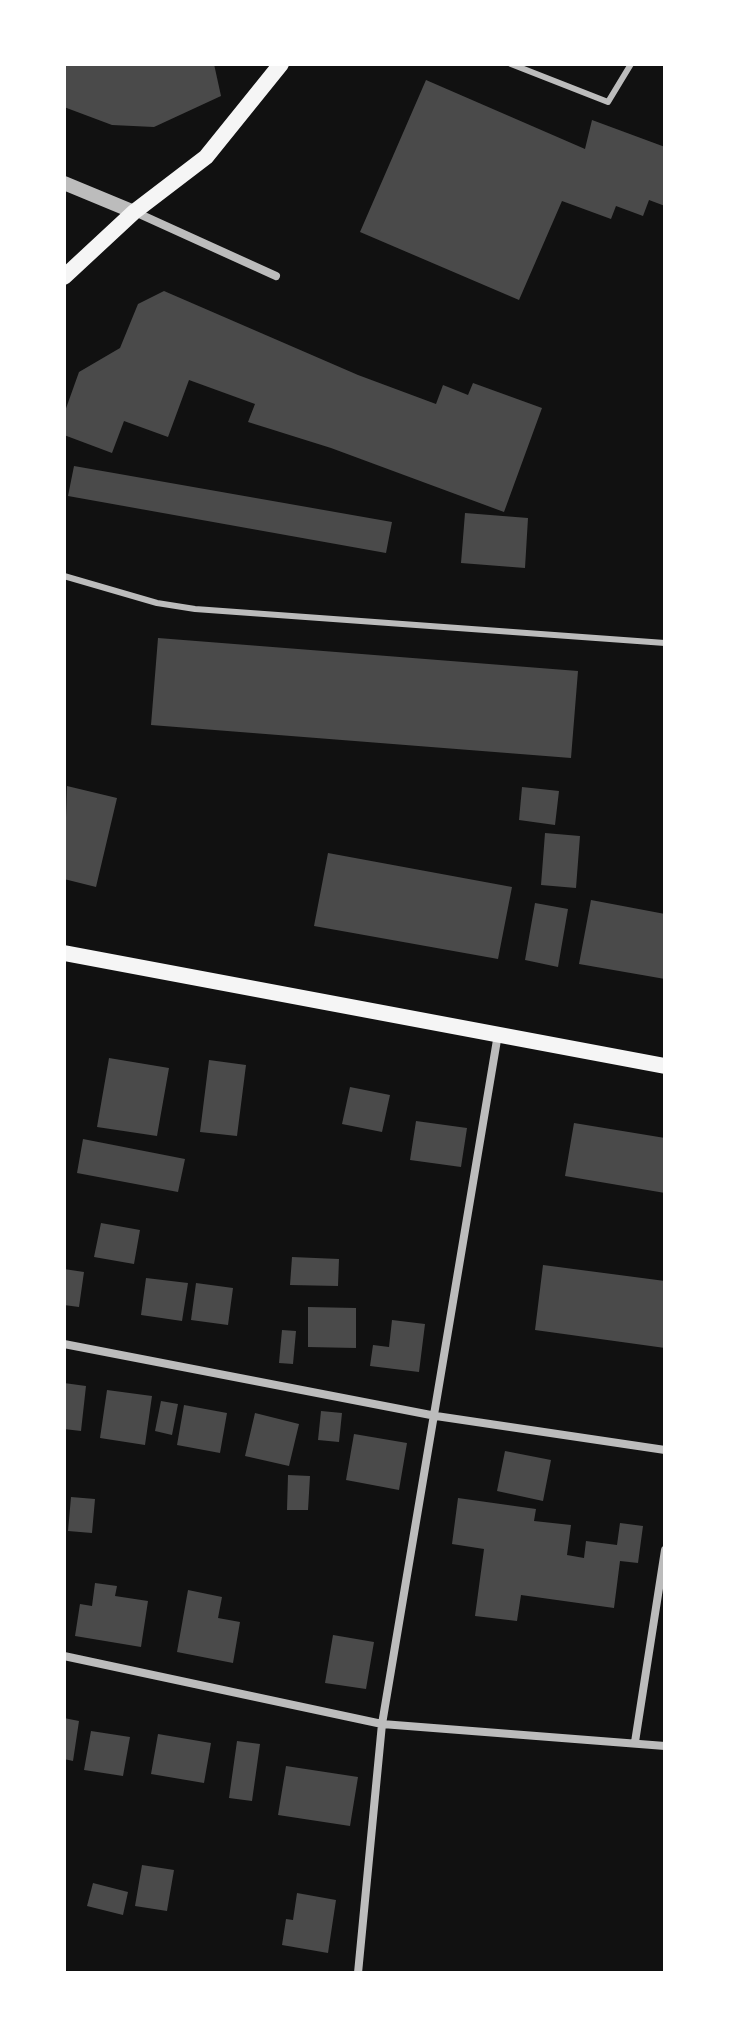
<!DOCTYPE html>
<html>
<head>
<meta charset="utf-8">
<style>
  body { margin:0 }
  #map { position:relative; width:729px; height:2037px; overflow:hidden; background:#111; font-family:Commissioner,sans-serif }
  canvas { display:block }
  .frame { position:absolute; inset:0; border:66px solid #fff; pointer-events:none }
</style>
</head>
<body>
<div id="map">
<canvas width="729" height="2037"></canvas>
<div class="frame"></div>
</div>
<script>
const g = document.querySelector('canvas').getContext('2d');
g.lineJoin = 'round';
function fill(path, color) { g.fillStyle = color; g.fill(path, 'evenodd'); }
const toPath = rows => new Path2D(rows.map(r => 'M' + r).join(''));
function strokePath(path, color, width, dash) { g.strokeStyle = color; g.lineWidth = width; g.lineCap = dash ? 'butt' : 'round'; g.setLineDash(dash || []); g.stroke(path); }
const building = toPath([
  [64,64,214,64,221,96,154,127,112,125,64,107],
  [426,80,585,149,592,120,665,147,665,206,649,200,643,216,616,206,611,219,562,201,519,300,360,232],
  [164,291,358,375,436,404,443,385,468,395,473,383,542,408,504,512,331,448,248,422,255,404,189,380,168,437,124,421,112,453,64,435,64,414,79,372,120,348,138,304],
  [74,466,392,522,386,553,68,496],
  [465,513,528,518,525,568,461,563],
  [158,638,578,671,571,758,151,725],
  [67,786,117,798,96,887,64,879],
  [522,787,559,791,555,825,519,820],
  [545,833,580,836,576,888,541,885],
  [328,853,512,887,498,959,314,926],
  [591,900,665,914,665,979,579,964],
  [535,903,568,909,558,967,525,960],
  [109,1058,169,1068,157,1136,97,1127],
  [209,1060,246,1065,237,1136,200,1132],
  [350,1087,390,1095,382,1132,342,1124],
  [416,1121,467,1128,461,1167,410,1160],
  [574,1123,665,1138,665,1193,565,1176],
  [83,1139,185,1159,178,1192,77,1173],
  [101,1223,140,1230,134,1264,94,1257],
  [292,1257,339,1259,338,1286,290,1285],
  [543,1265,665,1281,665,1348,535,1330],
  [64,1269,84,1272,79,1307,64,1305],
  [146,1278,188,1283,182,1321,141,1315],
  [196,1283,233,1288,228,1325,191,1320],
  [308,1307,356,1308,356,1348,308,1347],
  [392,1320,425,1324,419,1372,370,1366,373,1345,389,1347],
  [282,1330,296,1331,293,1364,279,1363],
  [64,1383,86,1386,81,1431,64,1429],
  [107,1390,152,1396,145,1445,100,1438],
  [161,1401,178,1404,172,1435,155,1431],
  [184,1405,227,1413,220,1453,177,1445],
  [321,1411,342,1413,339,1442,318,1440],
  [255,1413,299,1424,289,1466,245,1456],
  [354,1434,407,1443,399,1490,346,1480],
  [505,1451,551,1460,543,1501,497,1491],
  [288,1475,310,1476,308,1510,287,1510],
  [71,1497,95,1499,92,1533,68,1531],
  [458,1498,536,1509,534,1521,571,1525,567,1555,584,1558,586,1541,617,1545,620,1523,643,1526,638,1563,620,1561,614,1608,521,1595,517,1621,475,1616,484,1549,452,1544],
  [95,1583,117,1586,115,1596,148,1601,141,1647,75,1636,80,1604,92,1606],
  [188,1590,222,1597,218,1618,240,1622,233,1663,177,1652],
  [333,1635,374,1642,366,1689,325,1683],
  [64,1718,79,1721,73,1761,64,1759],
  [91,1731,130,1737,123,1776,84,1770],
  [158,1734,211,1743,204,1783,151,1774],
  [237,1741,260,1744,252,1801,229,1798],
  [286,1766,358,1777,350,1826,278,1815],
  [142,1865,174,1870,167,1911,135,1906],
  [93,1883,128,1892,123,1915,87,1906],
  [297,1893,336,1900,328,1953,282,1945,286,1919,293,1920]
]);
const service = toPath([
  [511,64,608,102,631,64],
  [64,576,157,603,195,609,665,643]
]);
const minor = toPath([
  [135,212,276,276],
  [64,1344,436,1416,665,1450],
  [64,1656,382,1724,665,1746],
  [635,1742,665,1550],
  [358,1973,382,1724,498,1034]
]);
const tertiary = toPath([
  [64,183,134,212]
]);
const secondary = toPath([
  [64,277,134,212,206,157,281,64],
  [64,953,665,1066]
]);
fill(building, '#4a4a4a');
strokePath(service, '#bcbcbc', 6);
strokePath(minor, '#bcbcbc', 8);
strokePath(tertiary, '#bcbcbc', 14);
strokePath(secondary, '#f5f5f5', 16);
</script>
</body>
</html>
